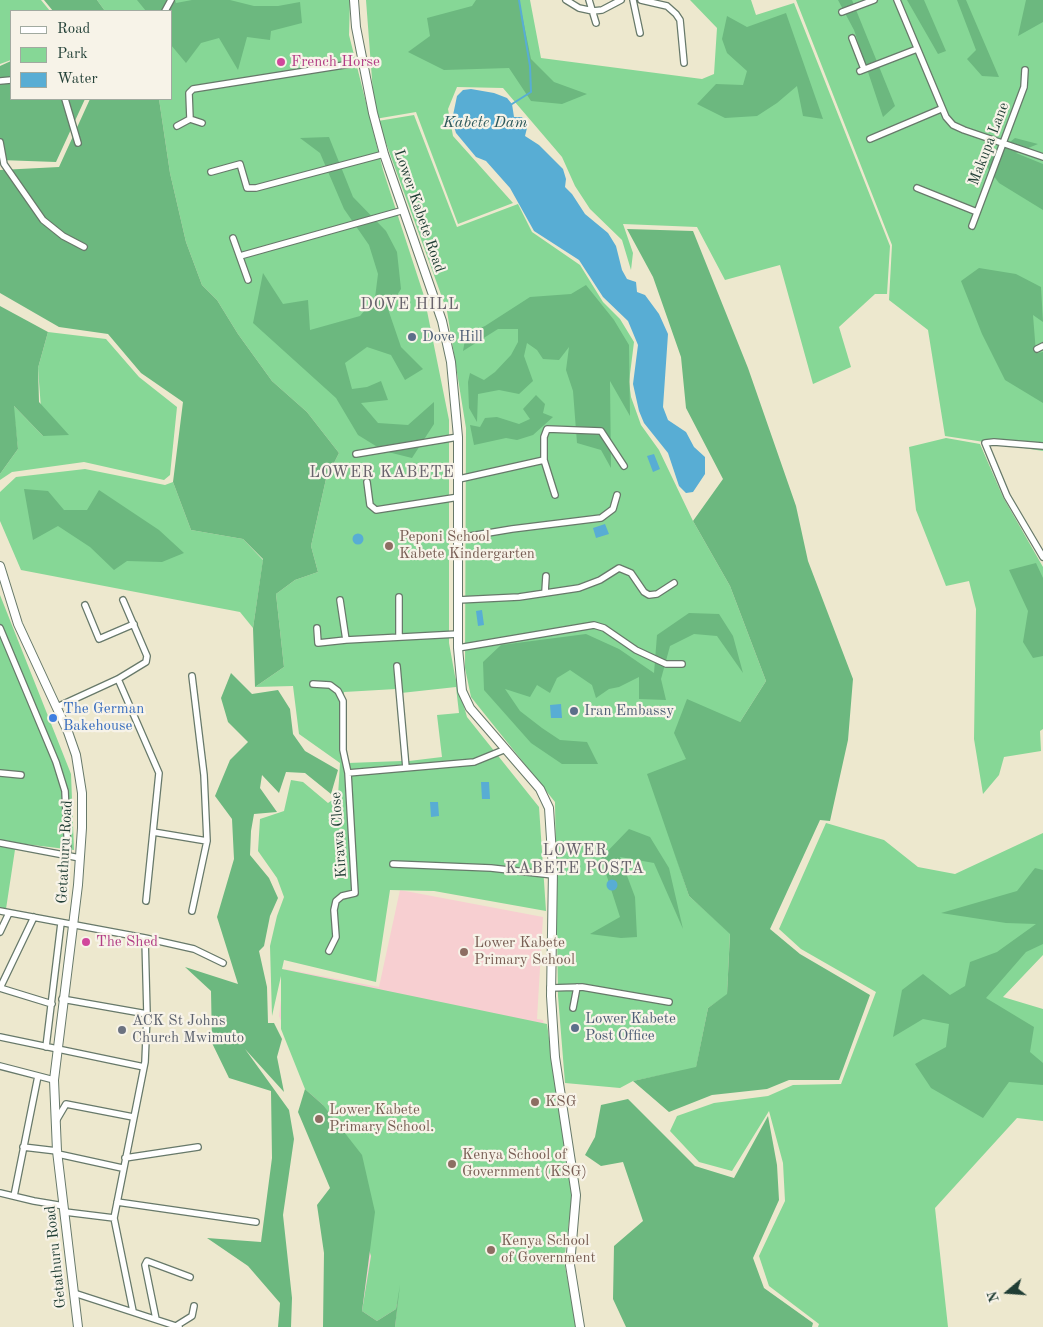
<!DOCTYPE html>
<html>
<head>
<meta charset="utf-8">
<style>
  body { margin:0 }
  #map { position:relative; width:1043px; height:1327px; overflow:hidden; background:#ede8ce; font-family:"Old Standard TT",serif }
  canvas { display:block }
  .legend { position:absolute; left:10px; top:10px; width:162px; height:90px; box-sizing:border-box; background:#f7f3e8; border:1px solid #a1aaa0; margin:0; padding:6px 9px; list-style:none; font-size:15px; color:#1f3d34 }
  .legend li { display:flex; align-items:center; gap:10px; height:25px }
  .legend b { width:25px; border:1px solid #a1aaa0 }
  .north { position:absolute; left:983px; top:1267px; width:50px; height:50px; -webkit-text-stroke:4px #f7f3e8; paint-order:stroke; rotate:252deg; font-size:14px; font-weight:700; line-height:20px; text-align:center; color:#1f3d34 }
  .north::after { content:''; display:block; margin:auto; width:18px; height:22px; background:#1f3d34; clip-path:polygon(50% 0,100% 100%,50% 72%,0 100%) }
</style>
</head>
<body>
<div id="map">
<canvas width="1043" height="1327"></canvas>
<ul class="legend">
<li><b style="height:6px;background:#fff"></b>Road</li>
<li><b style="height:14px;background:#86d796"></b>Park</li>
<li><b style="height:14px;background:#58add4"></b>Water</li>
</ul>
<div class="north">N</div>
</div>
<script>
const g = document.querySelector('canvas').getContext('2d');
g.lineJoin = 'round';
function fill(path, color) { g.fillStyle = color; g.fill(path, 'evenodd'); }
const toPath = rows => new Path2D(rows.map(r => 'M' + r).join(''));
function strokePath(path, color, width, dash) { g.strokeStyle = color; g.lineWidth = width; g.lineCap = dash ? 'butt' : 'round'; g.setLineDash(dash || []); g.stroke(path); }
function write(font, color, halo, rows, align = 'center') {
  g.font = font + ' "Old Standard TT",serif'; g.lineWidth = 4.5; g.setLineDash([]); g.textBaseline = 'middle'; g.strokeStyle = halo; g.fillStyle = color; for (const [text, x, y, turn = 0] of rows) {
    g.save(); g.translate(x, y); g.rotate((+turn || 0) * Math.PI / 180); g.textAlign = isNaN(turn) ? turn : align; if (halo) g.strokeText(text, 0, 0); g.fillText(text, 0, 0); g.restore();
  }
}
const built = toPath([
  [400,890,543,917,537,1019,543,1020,554,1079,561,1261,574,1327,342,1327,327,1133,279,1016,285,969,379,987]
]);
const green = toPath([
  [0,0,41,0,50,11,11,11,11,60,0,64],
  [97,0,350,0,349,35,383,170,424,296,449,420,449,643,455,676,467,717,539,807,546,911,434,891,390,890,376,982,284,960,282,969,547,1024,572,1198,564,1261,577,1327,395,1327,398,1298,396,1309,377,1321,362,1311,371,1256,323,1105,305,1089,281,1029,281,976,272,1016,270,946,277,916,284,897,277,878,258,851,260,819,284,811,291,780,303,782,328,803,338,796,340,763,299,734,293,686,255,687,284,667,276,594,295,580,318,572,311,546,326,479,339,453,307,412,272,381,238,334,217,300,202,285,186,242,170,173,159,99,171,99,171,11,105,11],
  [456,687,459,713,437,715,442,757,409,761,401,693],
  [396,689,402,761,348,763,344,728,344,692],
  [366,0,530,0,541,58,702,79,714,74,717,28,690,0,751,0,756,15,794,3,890,246,887,294,875,294,839,327,851,367,813,384,780,265,725,280,697,227,623,224,633,253,631,270,622,240,590,209,575,186,562,157,503,88,457,87,448,109,453,136,513,203,458,224,416,112,375,119],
  [796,0,1043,0,1043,451,945,436,928,330,889,300,892,245],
  [414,115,457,227,518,204,532,232,580,265,603,302,620,319,634,342,629,382,631,397,641,425,659,450,693,521,730,586,766,681,740,722,687,759,670,838,689,896,730,933,727,995,708,1008,696,1068,633,1081,620,1088,565,1083,558,996,555,802,471,697,465,668,466,428,447,311,378,121],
  [48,332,106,339,139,377,177,407,170,475,164,480,84,462,12,472,0,480,0,474,18,449,13,405,43,436,38,368],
  [946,438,980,444,1003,497,1043,567,1043,729,1040,731,1041,751,1004,757,999,775,983,794,974,739,976,609,969,581,946,586,916,510,909,447],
  [85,469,165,485,173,482,191,530,243,539,263,560,253,628,240,612,21,570,0,521,0,492,16,477],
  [0,595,71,774,74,850,16,843,6,909,0,907],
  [826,823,884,840,918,867,955,874,1043,833,1043,955,1003,997,1043,1009,1043,1121,1017,1118,935,1208,948,1327,818,1327,819,1324,769,1286,759,1256,785,1201,783,1163,769,1111,732,1171,699,1162,670,1131,677,1116,714,1103,768,1096,793,1085,841,1084,876,992,801,949,779,929]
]);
const forest = toPath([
  [44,0,97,0,105,11,53,11],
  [137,0,175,0,176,3,192,0,230,0,254,6,278,6,300,2,302,23,271,31,270,40,247,37,238,70,219,38,201,43,186,63,171,45,171,11,146,11],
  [476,0,519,0,531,59,554,82,587,94,562,104,531,101,509,68,444,70,408,52,430,36,427,18,472,6],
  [838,0,852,0,895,106,883,117,854,30],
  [907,0,924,0,946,51,938,54],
  [957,0,966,0,999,77,982,76,967,59,976,50],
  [1026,0,1043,0,1043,22,1018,36],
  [786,13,823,119,803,116,797,86,777,103,757,116,725,118,697,104,716,84,743,85,747,71,727,53,722,39,727,16,747,27],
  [11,61,11,99,85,99,56,162,0,160,0,66],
  [90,99,159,99,170,173,186,242,202,285,217,300,238,334,272,381,307,412,339,453,326,479,311,546,318,572,295,580,276,594,284,667,255,687,253,628,263,559,243,539,191,530,173,482,183,402,141,373,108,334,59,327,0,293,0,170,59,167],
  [329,137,353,197,386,231,397,252,401,289,388,309,401,347,423,369,405,380,391,355,367,347,345,363,352,389,367,387,381,381,388,400,361,403,378,423,408,425,434,402,434,424,412,458,384,451,358,435,336,398,253,323,263,273,283,304,308,300,310,330,360,316,375,298,378,274,369,245,344,209,320,153,300,138],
  [1015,138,1038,144,1016,153,1043,164,1043,210,999,183,984,163],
  [627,229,693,231,748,368,796,506,808,561,853,679,848,740,830,821,820,820,770,929,800,954,870,995,839,1080,789,1080,767,1089,712,1095,669,1112,633,1081,696,1067,708,1008,727,994,730,934,689,896,647,774,686,759,674,733,687,699,740,722,766,681,730,586,693,521,723,479,686,408,681,357,653,277],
  [979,268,1016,274,1041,287,1043,322,1033,315,1036,353,1043,352,1043,403,1005,380,982,334,961,281],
  [586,285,614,320,629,345,630,416,610,381,611,468,601,450,577,443,573,391,566,370,569,347,559,360,543,359,537,350,527,343,524,356,533,381,519,394,499,390,478,394,477,422,469,408,468,382,470,373,484,380,495,372,511,355,518,342,518,329,498,329,463,351,466,334,485,326,530,297,571,294],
  [0,306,48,332,38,368,39,402,69,435,43,436,14,406,18,449,0,474],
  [536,395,545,404,543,413,553,417,533,435,517,440,506,438,474,445,470,425,480,427,485,418,497,417,519,424,530,419,523,409],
  [24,489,48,491,64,510,87,510,99,490,159,530,184,553,162,562,127,561,114,570,90,547,58,526,33,540],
  [1036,563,1043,578,1043,656,1033,658,1023,642,1028,611,1009,570],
  [689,613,719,614,733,636,743,673,717,636,694,634,670,646,661,679,666,700,639,699,639,677,619,687,609,689,596,698,592,685,570,670,557,678,550,693,537,685,530,697,505,689,520,711,542,728,560,740,587,742,598,764,562,764,531,743,484,690,483,662,501,645,586,634,619,649,654,673,657,635],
  [231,673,252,694,278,690,290,709,293,734,305,751,338,770,331,794,305,773,286,772,279,793,262,775,260,788,277,812,254,814,251,831,250,855,269,878,278,898,270,916,264,946,259,951,267,987,268,1023,274,1023,282,1039,277,1057,284,1092,245,1049,289,1110,294,1139,283,1215,292,1298,291,1327,278,1327,280,1303,248,1266,207,1238,261,1242,272,1158,271,1091,229,1078,212,1043,211,991,185,967,238,984,217,917,234,859,232,819,215,796,230,760,248,742,228,722,221,698],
  [629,829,650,837,669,868,683,929,654,863,620,857,635,897,637,937,621,938,590,934,620,917,601,858],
  [1035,868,1043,870,1043,944,1026,952,986,998,1034,1027,1030,1052,1043,1063,1043,1085,1009,1082,983,1118,931,1088,915,1064,946,1047,949,1024,923,1019,893,1037,902,990,923,974,950,995,965,986,970,962,997,952,1036,924,1006,923,941,913,1017,891],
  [305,1089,323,1105,362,1155,375,1212,362,1311,377,1321,396,1309,400,1285,395,1327,323,1327,324,1253,317,1205,330,1188,298,1112],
  [628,1099,695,1166,734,1178,768,1116,777,1165,779,1200,753,1258,764,1288,813,1323,812,1327,626,1327,613,1299,614,1246,643,1221,623,1162,601,1166,585,1155,595,1137,601,1105]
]);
const water = toPath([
  [471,89,494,93,507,98,512,104,514,117,522,117,527,128,525,136,539,145,563,169,566,179,565,187,572,194,585,214,608,233,616,246,622,270,627,279,636,282,637,292,645,295,659,314,668,334,663,407,668,420,686,432,694,447,705,457,705,474,693,492,686,493,679,486,668,453,644,423,639,411,633,384,638,345,628,321,603,297,579,260,534,231,510,188,486,161,476,157,456,133,452,120,457,96,463,90],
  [654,454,660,469,653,472,647,456],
  [605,524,609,534,596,538,593,528],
  '352.5 539a5.5 5.5 0 1 1 11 0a5.5 5.5 0 1 1-11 0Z',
  [482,610,484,625,478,626,476,611],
  [561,704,562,718,551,718,550,705],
  [481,782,489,782,490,799,482,799],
  [430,802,438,802,439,816,431,817],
  '606.5 885a5.5 5.5 0 1 1 11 0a5.5 5.5 0 1 1-11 0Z'
]);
const stream = toPath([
  [512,104,531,92,530,66,519,0]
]);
const minor = toPath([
  [566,0,579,8,593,11,602,10,621,0],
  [589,0,596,23],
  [633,0,640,33],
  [641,0,667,6,676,14,680,20,684,63],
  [897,0,946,117,953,125,964,130,1043,157],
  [165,11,171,0],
  [842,12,874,0],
  [852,38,864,69],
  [860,71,917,49],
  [0,81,11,80],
  [65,99,78,143],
  [190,119,189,93,193,89,363,62],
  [177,126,190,119,202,123],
  [870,139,941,109],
  [0,142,4,164,43,220,63,236,84,247],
  [211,172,240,164,247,188,256,188,384,154],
  [917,188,977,212],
  [972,226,1024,87,1025,70],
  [233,238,248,280],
  [240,256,404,210],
  [1037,349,1043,346],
  [1043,446,994,442,985,443,1007,496,1043,557],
  [356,454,458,437],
  [459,479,544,460],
  [367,482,370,505,376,510,459,497],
  [555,495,544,460,544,437,547,429,601,431,624,466],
  [458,538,512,529,601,518,613,509,617,495],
  [545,592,546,576],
  [399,597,399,637],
  [340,600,346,640,458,634],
  [458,600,519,597,579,588,600,580,619,568,631,573,644,592,649,595,657,594,674,583],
  [85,605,99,639,134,624],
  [0,628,56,762,65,791,68,856],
  [317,628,318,643,346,640],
  [458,648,594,625,604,628,636,650,666,664,682,664],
  [397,666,406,768],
  [118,679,159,773,146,901],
  [313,684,330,685,338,691,343,701,343,750,348,773],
  [57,707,118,679,146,662,147,656,123,600],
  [0,773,21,775],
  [153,832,207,841],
  [0,843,80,858],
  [393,864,491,868,553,875],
  [0,911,145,938,194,949,223,963],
  [192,911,207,841,204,775,192,676],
  [0,932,9,913],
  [329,951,336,937,334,910,336,901,342,896,355,893,348,773,474,762,506,749],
  [0,988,34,917],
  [0,988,52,1004],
  [550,988,582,987,669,1002],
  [62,999,147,1014],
  [573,1008,577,987],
  [0,1037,144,1067],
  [46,1047,61,923],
  [0,1066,54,1080],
  [56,1121,66,1104,133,1117],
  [23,1147,57,1151],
  [58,1154,122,1168],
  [125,1158,198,1147],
  [0,1193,34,1201,64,1206],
  [14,1196,38,1076],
  [117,1202,256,1222],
  [65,1212,114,1218],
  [74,1293,179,1327],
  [133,1311,114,1218,145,1062,147,1014,145,938],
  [156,1319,145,1265,147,1261,190,1277],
  [176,1326,192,1316,194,1306]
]);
const secondary = toPath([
  [354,0,356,27,373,113,384,154,442,321,451,362,458,437,458,648,462,691,470,708,540,789,549,808,553,870,551,996,555,1057,576,1195,570,1265,580,1327],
  [0,566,18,624,68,732,76,755,82,793,82,828,78,885,54,1080,57,1151,78,1327]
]);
const markers = [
  [281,62,5,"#d1479c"],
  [412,337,5,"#5c6f8a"],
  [389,546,5,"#8d6e63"],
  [574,711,5,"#5c6f8a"],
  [53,718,5,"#3f7fe0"],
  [86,942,5,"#d1479c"],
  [464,952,5,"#8d6e63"],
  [575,1028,5,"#5c6f8a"],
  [122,1030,5,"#6b7280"],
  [535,1102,5,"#8d6e63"],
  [319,1119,5,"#8d6e63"],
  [452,1164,5,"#8d6e63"],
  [491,1250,5,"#8d6e63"]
];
const hotelNames = [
  ["French Horse",291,62],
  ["The Shed",96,942]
];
const streetNames = [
  ["Makupa Lane",989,144,-69],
  ["Lower Kabete Road",419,211,71],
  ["Kirawa Close",339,835,-94],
  ["Getathuru Road",65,852,-87],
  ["Getathuru Road",56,1257,-96]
];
const serviceNames = [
  ["Dove Hill",422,337],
  ["Iran Embassy",584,711],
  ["Lower Kabete",585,1019],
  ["Post Office",585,1036]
];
const educationNames = [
  ["Peponi School",399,537],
  ["Kabete Kindergarten",399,554],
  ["Lower Kabete",474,943],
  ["Primary School",474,960],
  ["KSG",545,1102],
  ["Lower Kabete",329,1110],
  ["Primary School.",329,1127],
  ["Kenya School of",462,1155],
  ["Government (KSG)",462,1172],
  ["Kenya School",501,1241],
  ["of Government",501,1258]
];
const shopNames = [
  ["The German",63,709],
  ["Bakehouse",63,726]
];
const worshipNames = [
  ["ACK St Johns",132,1021],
  ["Church Mwimuto",132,1038]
];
const waterNames = [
  ["Kabete Dam",485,123]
];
const neighbourhoodNames = [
  ["DOVE HILL",410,305],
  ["LOWER KABETE",382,473],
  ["LOWER",575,851],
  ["KABETE POSTA",575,869]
];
fill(built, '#f7cfd1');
fill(green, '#86d796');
fill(forest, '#6cb87f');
fill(water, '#58add4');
strokePath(stream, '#58add4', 2);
strokePath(minor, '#67796a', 8);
strokePath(secondary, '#67796a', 10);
strokePath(minor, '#fff', 5.5);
strokePath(secondary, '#fff', 8);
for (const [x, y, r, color] of markers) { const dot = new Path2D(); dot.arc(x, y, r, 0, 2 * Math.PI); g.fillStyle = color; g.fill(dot); strokePath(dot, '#f7f3e8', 2); }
write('15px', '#b23c85', '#f7f3e8', hotelNames, 'left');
write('15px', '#1f3d34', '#f7f3e8', streetNames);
write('15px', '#4e5e75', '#f7f3e8', serviceNames, 'left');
write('15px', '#785e54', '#f7f3e8', educationNames, 'left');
write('15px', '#366cbe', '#f7f3e8', shopNames, 'left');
write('15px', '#5b616d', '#f7f3e8', worshipNames, 'left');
write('italic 16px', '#2d595c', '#f7f3e8', waterNames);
g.letterSpacing = '1px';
write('16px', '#68636c', '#f7f3e8', neighbourhoodNames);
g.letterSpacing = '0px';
</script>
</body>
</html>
